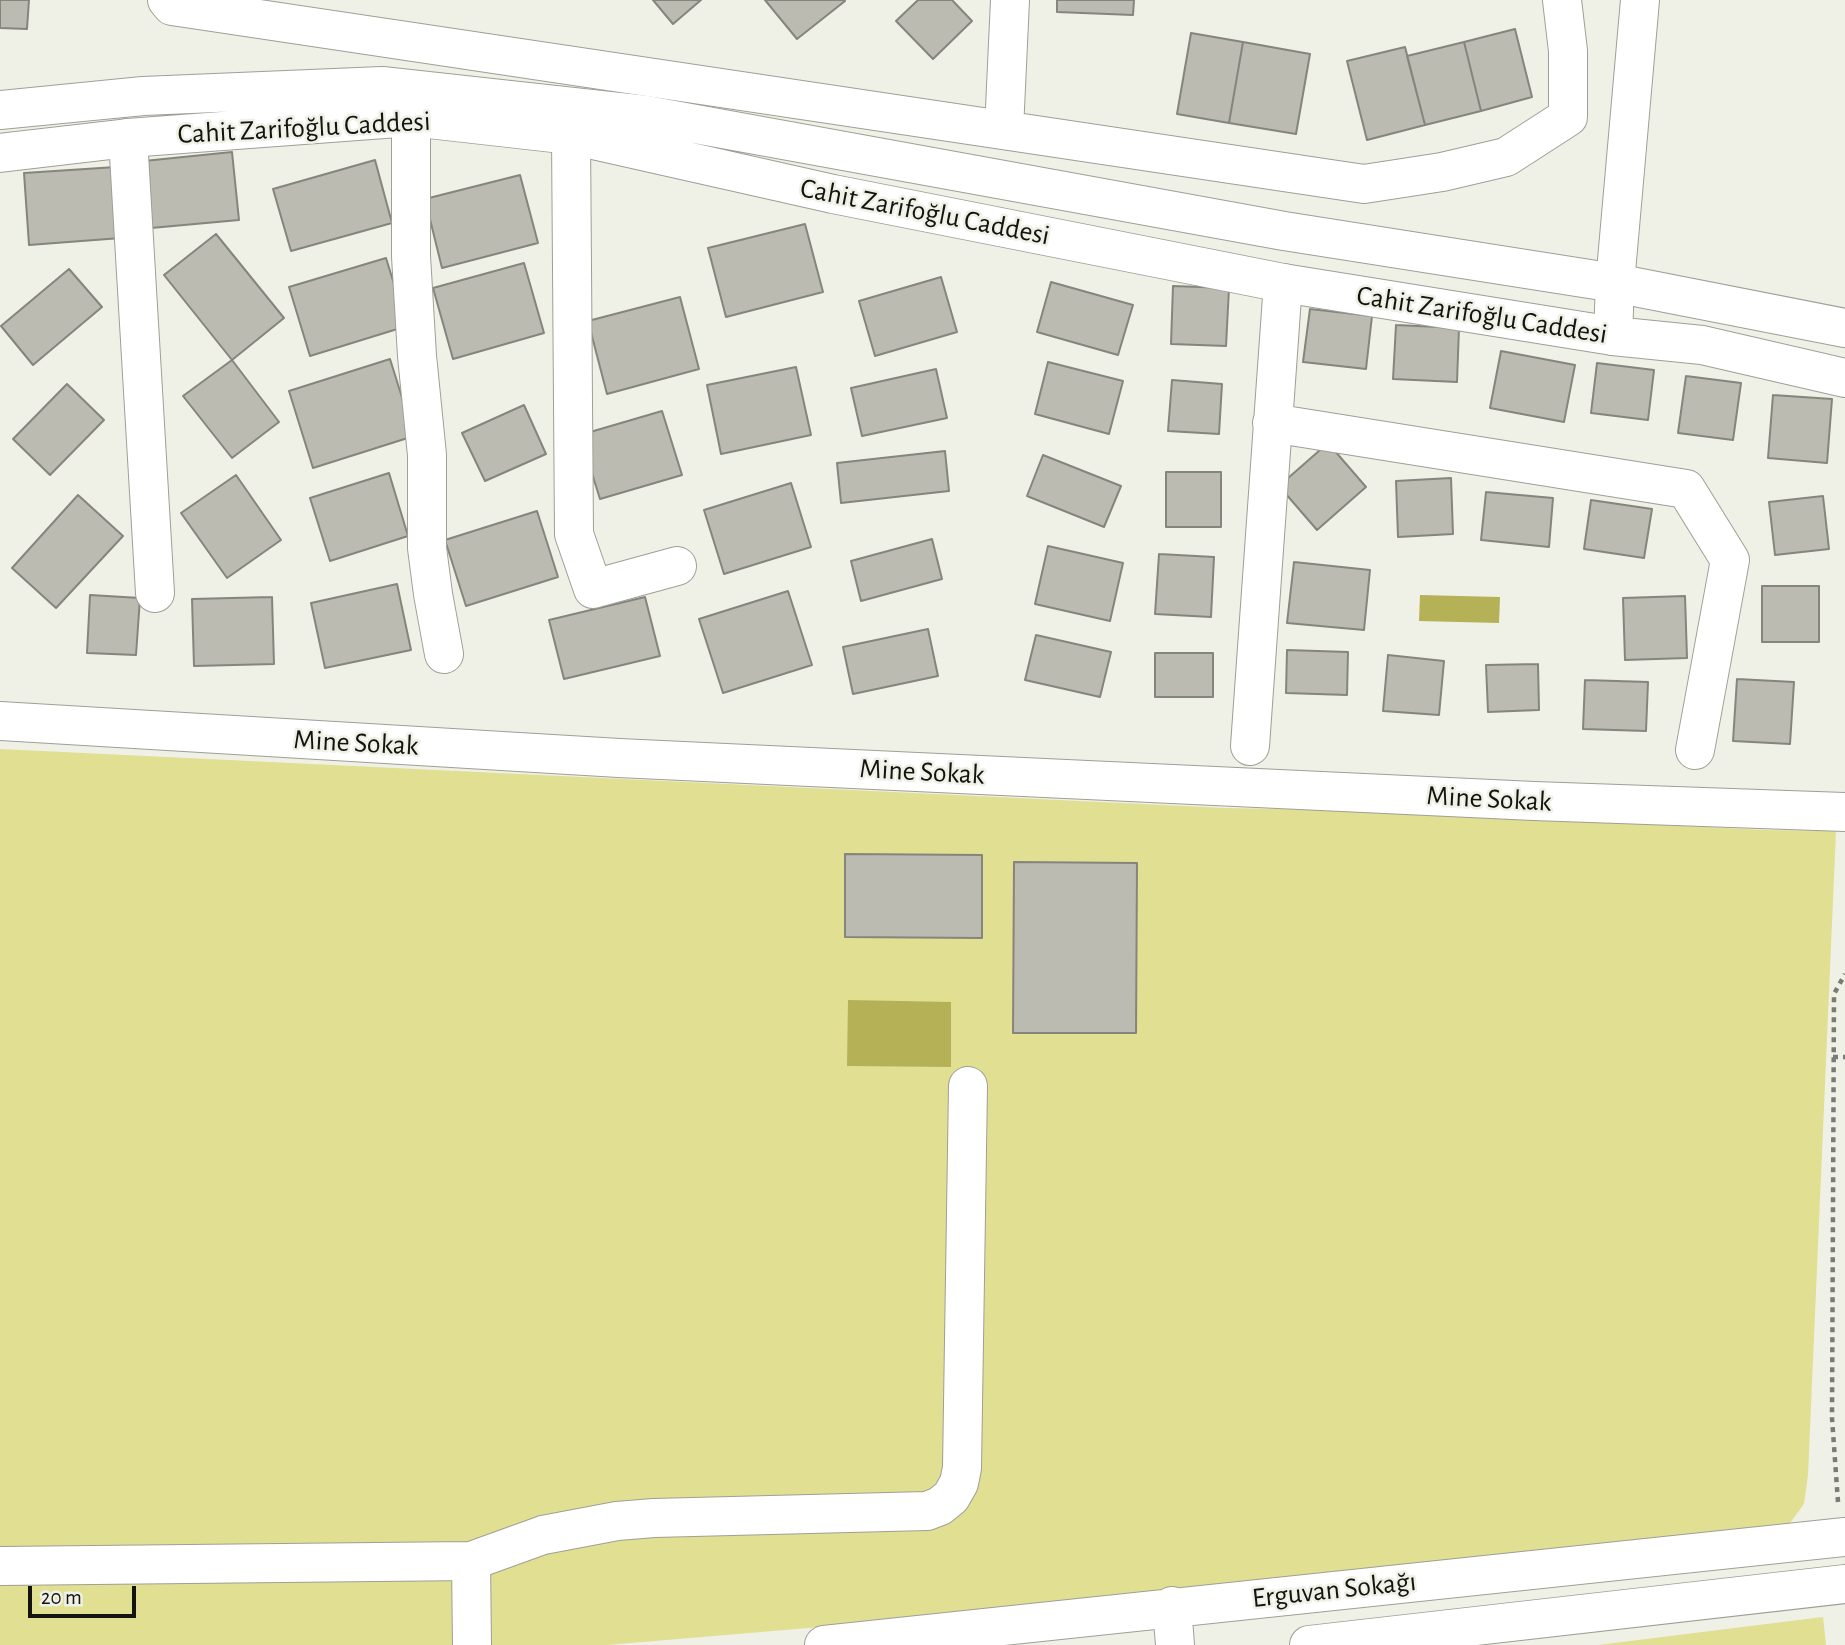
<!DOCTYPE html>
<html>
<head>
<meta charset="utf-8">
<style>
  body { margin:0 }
  #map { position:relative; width:1845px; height:1645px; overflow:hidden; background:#eff0e6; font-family:"Alegreya Sans",sans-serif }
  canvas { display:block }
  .scale { position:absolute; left:28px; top:1586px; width:108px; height:32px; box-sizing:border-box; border:4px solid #131310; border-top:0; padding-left:9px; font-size:21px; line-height:24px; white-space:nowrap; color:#131310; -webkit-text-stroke:5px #eff0e6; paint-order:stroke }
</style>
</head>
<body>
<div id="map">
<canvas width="1845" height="1645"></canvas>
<div class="scale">20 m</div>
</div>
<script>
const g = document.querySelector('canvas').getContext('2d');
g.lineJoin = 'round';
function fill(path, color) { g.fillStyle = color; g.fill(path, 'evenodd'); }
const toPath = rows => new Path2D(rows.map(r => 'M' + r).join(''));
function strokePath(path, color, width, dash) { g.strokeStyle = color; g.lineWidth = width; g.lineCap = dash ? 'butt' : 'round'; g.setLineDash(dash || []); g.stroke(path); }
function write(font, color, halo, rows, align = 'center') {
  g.font = font + ' "Alegreya Sans",sans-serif'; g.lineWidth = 5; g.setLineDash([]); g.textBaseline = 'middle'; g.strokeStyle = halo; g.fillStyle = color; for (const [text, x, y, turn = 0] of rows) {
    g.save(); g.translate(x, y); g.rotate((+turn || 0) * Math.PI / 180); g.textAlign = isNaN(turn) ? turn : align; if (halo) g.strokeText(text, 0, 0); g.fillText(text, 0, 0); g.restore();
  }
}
const green = toPath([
  [0,749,1225,808,1377,811,1767,830,1836,831,1808,1475,1804,1504,1790,1523,1768,1528,1021,1610,607,1645,0,1645],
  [1823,1617,1826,1645,1598,1645]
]);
const water = toPath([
  [1420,595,1500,597,1499,623,1419,621],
  [848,1000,951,1002,951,1067,847,1066]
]);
const building = toPath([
  [0,0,29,0,27,29,0,28,0,0],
  [653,0,701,0,673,24,653,0],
  [765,0,844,0,845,1,797,39,765,0],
  [918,0,952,0,972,21,933,59,896,21,918,0],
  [1057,0,1134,0,1133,15,1057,12,1057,0],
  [1515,29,1532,97,1481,111,1464,42,1515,29],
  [1191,33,1243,42,1229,123,1177,114,1191,33],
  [1243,42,1310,54,1296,134,1229,123,1243,42],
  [1464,42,1481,111,1425,125,1407,56,1464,42],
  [1405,47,1425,125,1367,140,1347,61,1405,47],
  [232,152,239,220,151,228,144,161,232,152],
  [375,160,392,223,291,251,273,189,375,160],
  [116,167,121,238,29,245,24,173,116,167],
  [520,175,538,243,442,268,425,199,520,175],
  [805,224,823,292,726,317,708,248,805,224],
  [216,234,284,318,232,360,164,275,216,234],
  [386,258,407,326,310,356,289,287,386,258],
  [524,263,544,333,453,359,433,288,524,263],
  [69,269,102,307,33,365,1,326,69,269],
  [941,277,957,332,875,356,859,301,941,277],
  [1051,282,1133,305,1118,355,1037,332,1051,282],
  [1173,286,1229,288,1226,346,1171,344,1173,286],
  [680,297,699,369,607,394,588,321,680,297],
  [1310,309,1372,316,1366,369,1303,362,1310,309],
  [1396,325,1459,328,1457,382,1393,379,1396,325],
  [1501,351,1575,365,1564,422,1490,408,1501,351],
  [390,359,414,436,313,468,289,391,390,359],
  [232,360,279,422,232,458,183,396,232,360],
  [1048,362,1123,381,1109,434,1035,414,1048,362],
  [1597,363,1654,370,1648,420,1591,413,1597,363],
  [796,367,811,435,721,454,707,385,796,367],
  [936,369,947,418,862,436,851,388,936,369],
  [1686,376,1741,383,1733,440,1678,433,1686,376],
  [1172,380,1222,384,1219,434,1168,431,1172,380],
  [67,384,104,420,50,475,13,439,67,384],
  [1773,395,1832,399,1827,463,1768,458,1773,395],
  [524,405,546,454,485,481,462,433,524,405],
  [662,411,682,475,600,499,580,435,662,411],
  [1328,443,1366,487,1317,530,1279,486,1328,443],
  [945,451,949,491,841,503,837,463,945,451],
  [1043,455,1121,486,1104,527,1027,496,1043,455],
  [1166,472,1221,472,1221,527,1166,527,1166,472],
  [389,473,408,536,330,561,310,498,389,473],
  [236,475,281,540,227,578,181,513,236,475],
  [1451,478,1453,534,1398,537,1396,481,1451,478],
  [791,483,811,547,724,574,704,510,791,483],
  [1486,492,1553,498,1549,547,1481,540,1486,492],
  [78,495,123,536,56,608,12,568,78,495],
  [1823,496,1829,549,1775,555,1769,502,1823,496],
  [1591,500,1652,509,1644,558,1584,549,1591,500],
  [537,511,558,577,466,606,445,540,537,511],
  [932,539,942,579,861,601,851,561,932,539],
  [1048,546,1123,563,1110,621,1035,604,1048,546],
  [1159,554,1214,557,1211,617,1155,614,1159,554],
  [1294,562,1370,570,1364,630,1287,623,1294,562],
  [397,584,411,650,325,668,311,603,397,584],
  [1762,586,1819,586,1819,642,1762,642,1762,586],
  [788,591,812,665,723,693,699,619,788,591],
  [90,595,140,598,136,655,87,653,90,595],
  [1685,596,1687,658,1625,660,1623,598,1685,596],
  [272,597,274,664,194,666,192,599,272,597],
  [645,597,660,656,564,679,549,620,645,597],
  [928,629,938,676,853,694,843,647,928,629],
  [1036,635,1111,652,1100,697,1025,680,1036,635],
  [1287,650,1348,652,1347,695,1286,693,1287,650],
  [1155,653,1213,653,1213,697,1155,697,1155,653],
  [1388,655,1444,661,1439,715,1383,711,1388,655],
  [1538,664,1539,710,1488,712,1486,665,1538,664],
  [1737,679,1794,682,1790,744,1733,741,1737,679],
  [1585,680,1648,682,1646,731,1583,729,1585,680],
  [845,854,982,855,982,938,845,937,845,854],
  [1014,862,1137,863,1136,1033,1013,1033,1014,862]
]);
const path = toPath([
  [1833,1057,1845,1057],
  [1838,1502,1832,1418,1834,994,1845,974]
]);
const minor = toPath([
  [167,0,172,6,1364,184,1442,172,1506,157,1568,117,1568,51,1562,0],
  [411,117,411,256,417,356,427,455,427,548,433,594,444,654],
  [1004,130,1010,0],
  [571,135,574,534,593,589,677,566],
  [128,138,155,593],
  [1613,336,1615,283,1640,0],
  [1272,423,1686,489,1730,560,1695,750],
  [0,721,619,758,1534,801,1845,812],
  [1250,746,1283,283],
  [471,1561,472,1645],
  [0,1566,471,1561,543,1535,617,1521,654,1518,927,1511,940,1506,951,1497,959,1483,962,1468,968,1086],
  [1172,1606,1175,1645],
  [824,1645,1845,1537],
  [1309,1645,1845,1584]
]);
const major = toPath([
  [0,110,143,96,382,86,646,115,1284,231,1615,283,1845,328],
  [0,153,128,138,411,117,571,135,833,194,1283,283,1613,336,1702,345,1845,378]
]);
const streetNames = [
  ["Cahit Zarifoğlu Caddesi",304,128,-3],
  ["Cahit Zarifoğlu Caddesi",925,212,11],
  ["Cahit Zarifoğlu Caddesi",1482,315,9],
  ["Mine Sokak",356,743,3],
  ["Mine Sokak",922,772,3],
  ["Mine Sokak",1489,799,3],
  ["Erguvan Sokağı",1334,1590,-6]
];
fill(green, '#e1df91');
fill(water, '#b4b157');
fill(building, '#bbbbb2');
strokePath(building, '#85857d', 2);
strokePath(minor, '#9f9f96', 40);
strokePath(major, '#9f9f96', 40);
strokePath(path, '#7a7b74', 4.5, [5, 5]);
strokePath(minor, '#fff', 38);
strokePath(major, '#fff', 38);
write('28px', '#131310', '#eff0e6', streetNames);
</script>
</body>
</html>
